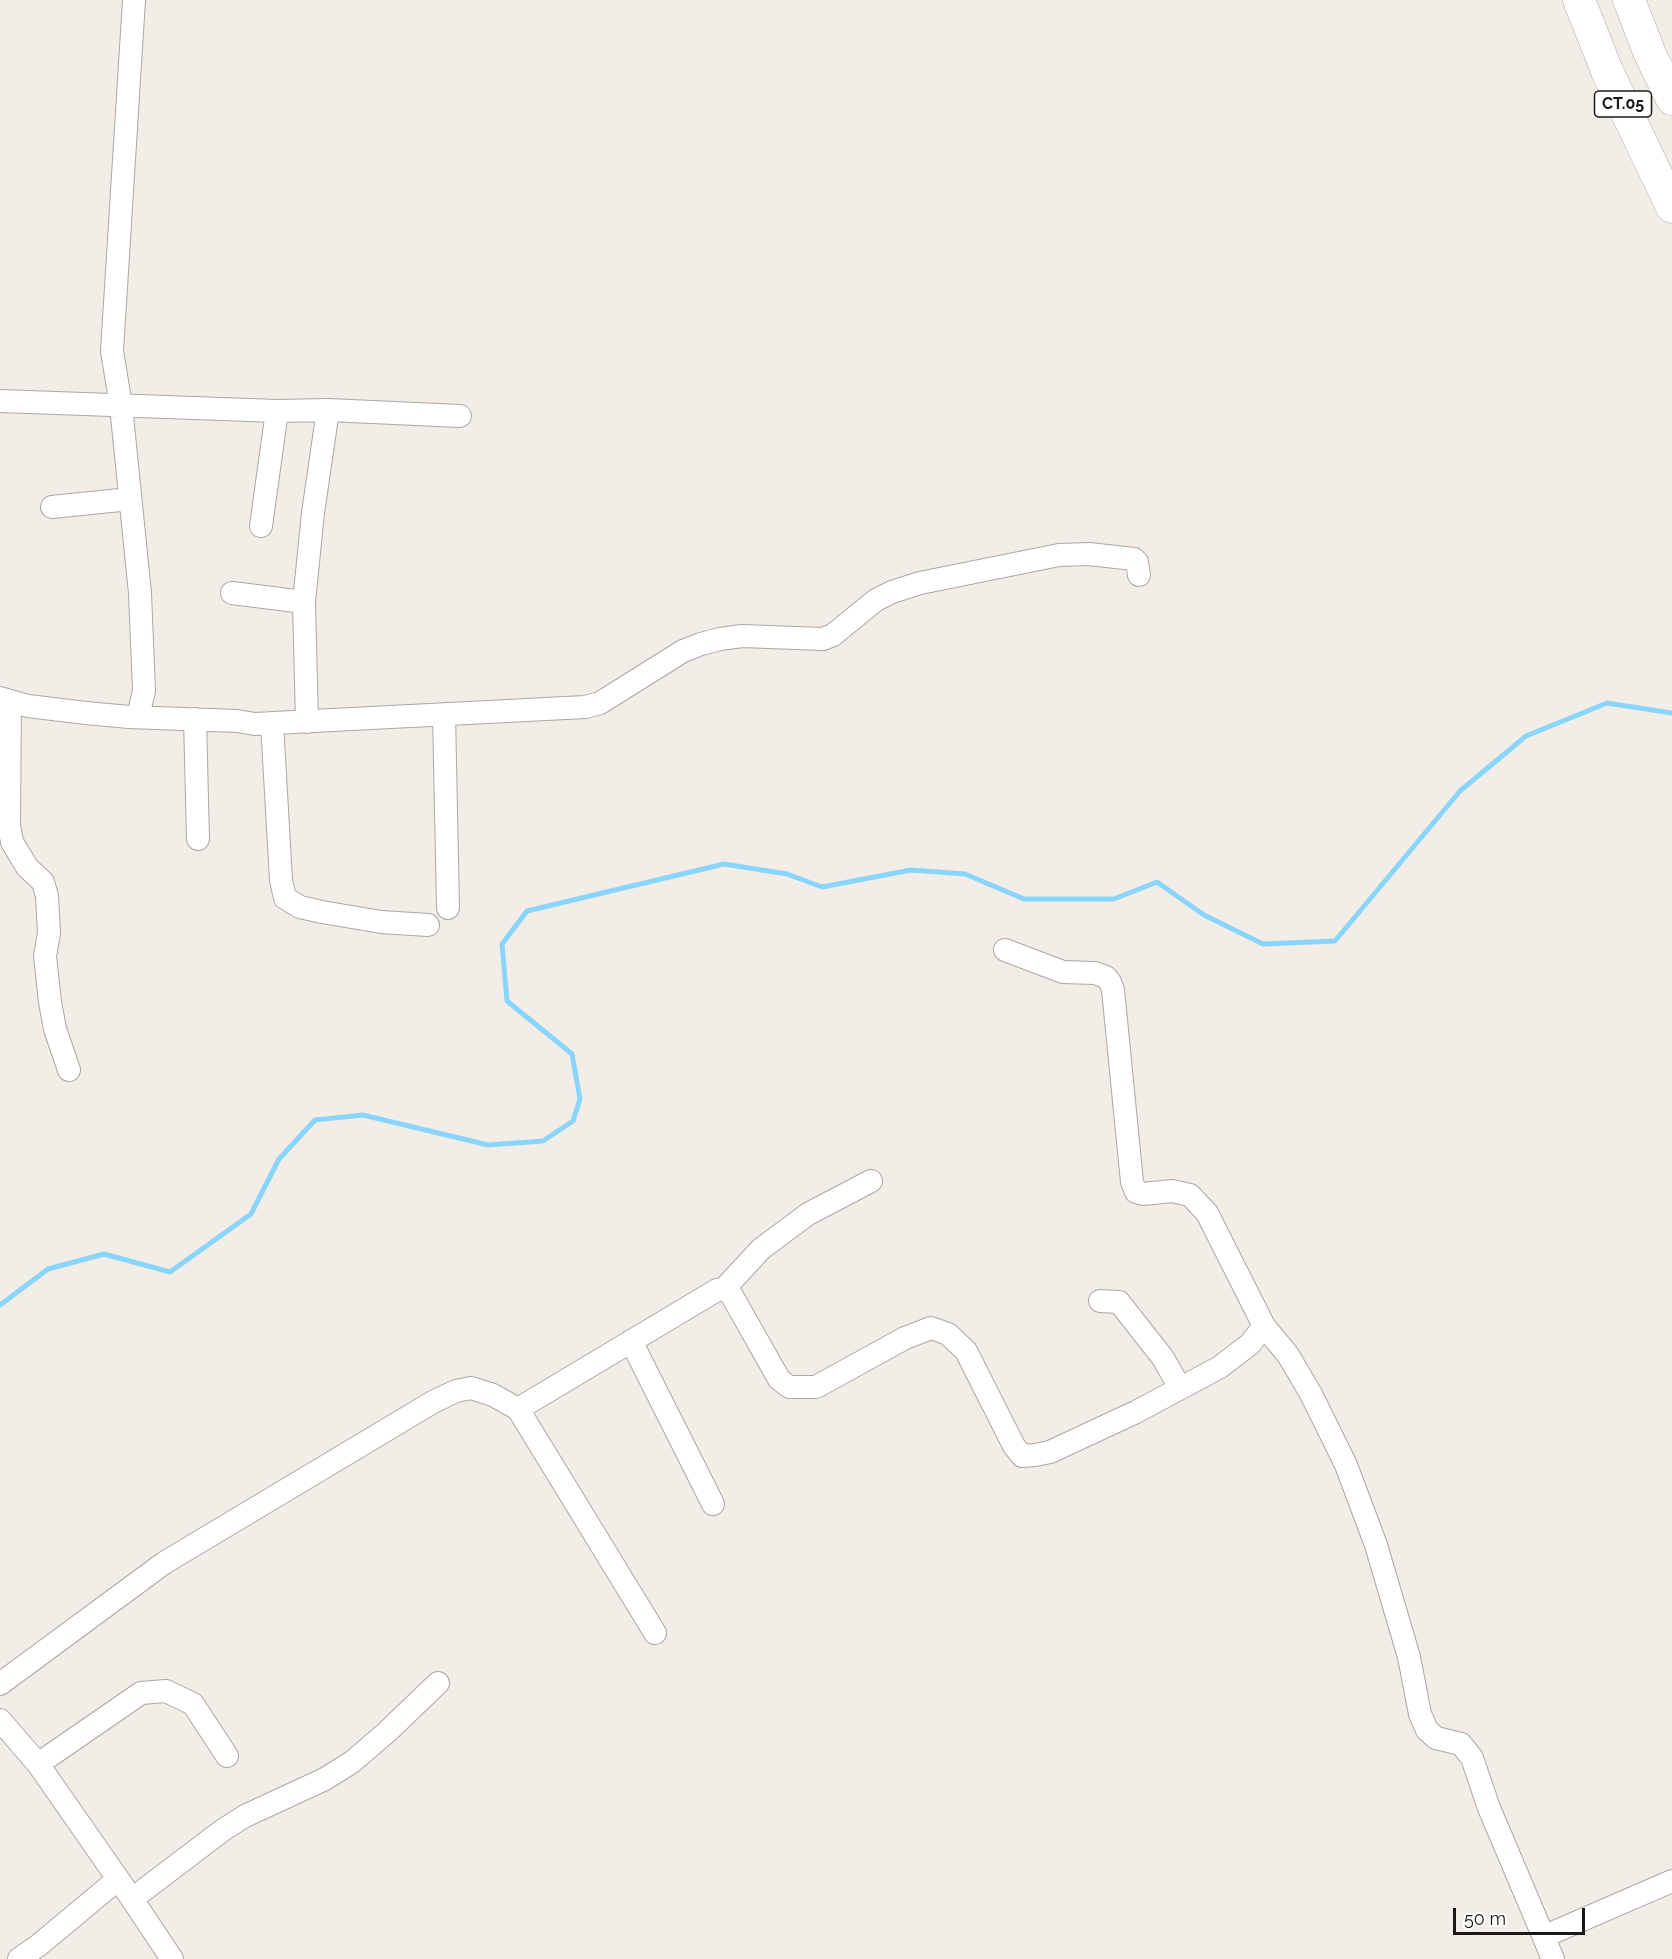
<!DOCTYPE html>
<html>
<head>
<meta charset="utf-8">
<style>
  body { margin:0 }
  #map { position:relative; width:1672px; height:1959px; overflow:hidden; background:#f3ede8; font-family:Raleway,sans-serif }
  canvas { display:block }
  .scale { position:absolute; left:1453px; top:1908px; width:132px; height:27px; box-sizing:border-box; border:3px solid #1a1817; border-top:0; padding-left:8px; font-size:18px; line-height:21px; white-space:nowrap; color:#1a1817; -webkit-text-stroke:4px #fff; paint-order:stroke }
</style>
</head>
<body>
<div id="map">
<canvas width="1672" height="1959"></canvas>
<div class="scale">50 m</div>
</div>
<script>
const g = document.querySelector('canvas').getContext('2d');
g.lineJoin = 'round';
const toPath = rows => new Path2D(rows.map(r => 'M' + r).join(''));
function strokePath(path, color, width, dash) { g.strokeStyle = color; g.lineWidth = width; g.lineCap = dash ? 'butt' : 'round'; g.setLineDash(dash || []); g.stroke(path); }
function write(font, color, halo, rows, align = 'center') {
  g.font = font + ' Raleway,sans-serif'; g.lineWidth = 6; g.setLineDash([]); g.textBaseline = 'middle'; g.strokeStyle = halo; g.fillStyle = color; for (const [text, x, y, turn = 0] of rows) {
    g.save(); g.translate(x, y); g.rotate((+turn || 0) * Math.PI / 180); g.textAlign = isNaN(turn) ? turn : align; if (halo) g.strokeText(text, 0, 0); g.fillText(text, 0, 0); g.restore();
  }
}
const stream = toPath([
  [0,1305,48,1269,104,1254,170,1272,251,1214,279,1159,315,1120,363,1115,488,1145,543,1141,573,1121,580,1099,572,1054,507,1001,502,944,527,911,724,864,787,874,822,887,911,870,965,874,1024,899,1114,899,1157,882,1204,915,1263,944,1335,941,1460,791,1526,736,1607,703,1672,713]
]);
const minor = toPath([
  [134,0,112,351,121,406,140,593,144,691,138,716],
  [0,401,277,411,328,410,460,416],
  [52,507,130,499],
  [261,526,277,411],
  [232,593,304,602],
  [0,698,28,706,86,713,129,717,237,721,255,724,585,707,600,703,683,651,701,644,720,639,742,636,823,639,833,635,876,600,892,592,920,583,1059,555,1089,554,1134,559,1137,562,1139,575],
  [10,701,9,825,12,842,27,867,43,882,47,896,49,933,45,956,50,1002,55,1029,69,1070],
  [444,714,448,908],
  [195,719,198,839],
  [307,722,304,602,313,513,328,410],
  [272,723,281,880,285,898,300,907,322,912,381,922,428,925],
  [1005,950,1063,972,1095,973,1106,977,1110,982,1113,990,1132,1182,1136,1192,1143,1194,1172,1191,1190,1195,1207,1213,1264,1326,1288,1355,1311,1394,1346,1465,1376,1545,1409,1657,1420,1714,1427,1730,1436,1738,1461,1744,1472,1758,1489,1808,1553,1959],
  [724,1289,761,1249,808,1214,871,1181],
  [1100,1301,1119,1302,1163,1358,1180,1388],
  [631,1341,713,1504],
  [518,1409,717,1290,724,1289,731,1294,779,1379,789,1387,816,1387,905,1338,931,1328,948,1334,966,1351,1014,1446,1022,1456,1035,1455,1050,1452,1136,1412,1220,1367,1250,1344,1264,1326],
  [0,1684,164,1563,433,1402,456,1391,471,1388,493,1395,518,1409,655,1633],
  [0,1720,38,1764,132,1899,172,1959],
  [38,1764,141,1693,166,1691,193,1704,227,1756],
  [132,1899,223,1830,245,1816,325,1779,352,1762,387,1732,438,1683],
  [1545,1936,1672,1881],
  [19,1959,39,1945,117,1880]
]);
const highway = toPath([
  [1579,0,1607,71,1672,207],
  [1629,0,1650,54,1672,99]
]);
const shields = [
  [1623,104,57]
];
const shieldNames = [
  ["CT.05",1623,104]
];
strokePath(stream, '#8ad5fc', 5);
strokePath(minor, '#ada7a3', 24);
strokePath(highway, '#ada7a3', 33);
strokePath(minor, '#fff', 22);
strokePath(highway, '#fff', 32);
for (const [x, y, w] of shields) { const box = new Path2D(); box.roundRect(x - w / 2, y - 13, w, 26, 4.5); g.fillStyle = '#fff'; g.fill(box); strokePath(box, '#1a1817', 1.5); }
write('bold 16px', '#1a1817', null, shieldNames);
</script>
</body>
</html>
